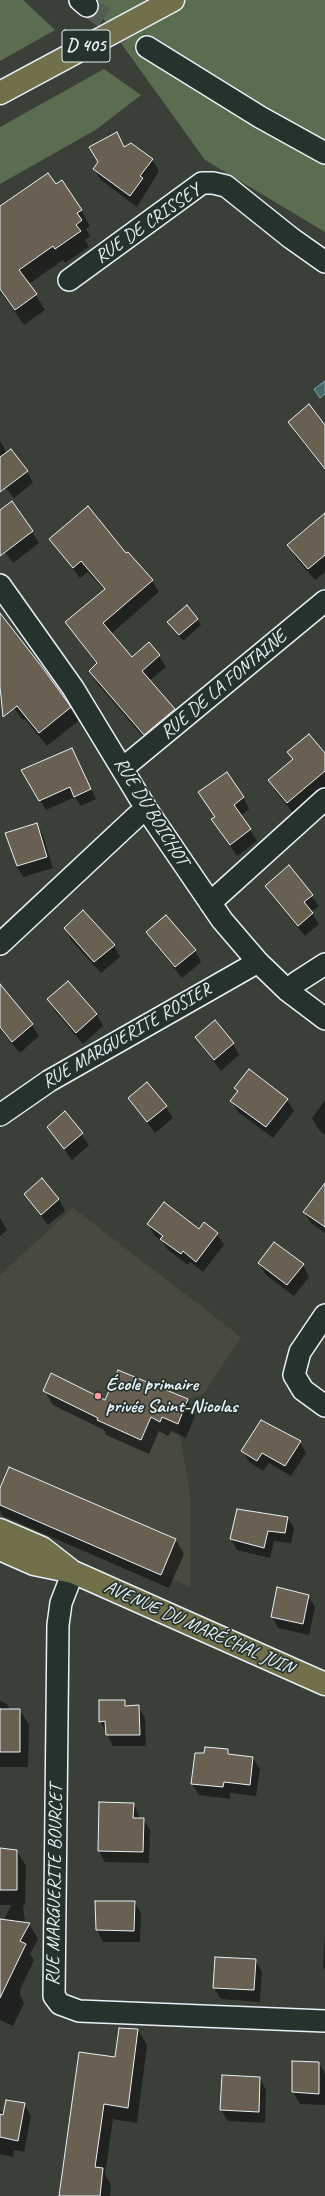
<!DOCTYPE html>
<html>
<head>
<meta charset="utf-8">
<style>
  body { margin:0 }
  canvas { display:block; background:#3a4038 }
</style>
</head>
<body>
<canvas width="325" height="2196"></canvas>
<script>
const g = document.querySelector('canvas').getContext('2d');
g.lineJoin = 'round';
function fill(path, color) { g.fillStyle = color; g.fill(path, 'evenodd'); }
const toPath = rows => new Path2D(rows.map(r => 'M' + r).join(''));
function strokePath(path, color, width, dash) { g.strokeStyle = color; g.lineWidth = width; g.lineCap = dash ? 'butt' : 'round'; g.setLineDash(dash || []); g.stroke(path); }
function write(font, color, halo, rows, align = 'center') {
  g.font = font + ' Caveat,sans-serif'; g.lineWidth = 3.5; g.setLineDash([]); g.textBaseline = 'middle'; g.strokeStyle = halo; g.fillStyle = color; for (const [text, x, y, turn = 0] of rows) {
    g.save(); g.translate(x, y); g.rotate((+turn || 0) * Math.PI / 180); g.textAlign = isNaN(turn) ? turn : align; if (halo) g.strokeText(text, 0, 0); g.fillText(text, 0, 0); g.restore();
  }
}
const built = toPath([
  [73,1208,241,1337,204,1393,188,1400,178,1424,190,1493,191,1587,0,1505,0,1275]
]);
const green = toPath([
  [0,0,23,0,55,30,0,61],
  [90,0,325,0,325,232,205,160],
  [104,69,141,95,97,129,0,184,0,127]
]);
const water = toPath([
  [325,381,325,394,320,398,314,389,325,381]
]);
const shadow = toPath([
  [116,133,124,148,152,159,159,171,137,207,101,180,94,169],
  [55,185,81,210,90,226,86,229,90,236,85,240,89,247,65,263,63,260,29,284,45,310,24,325,0,291,0,214],
  [289,422,325,423,324,469,296,434],
  [0,441,7,453,27,471,33,483,14,498,0,481],
  [0,511,32,532,39,543,13,563,0,545],
  [325,514,325,572,315,580,295,557,289,545],
  [51,539,126,555,128,553,152,581,159,592,111,634,132,658,159,656,166,667,149,681,174,710,181,721,151,746,96,682,90,671,97,665,66,622,105,591,88,572,80,578],
  [197,619,201,625,183,641,169,622],
  [0,624,70,708,78,721,47,746,25,719,23,720,0,690],
  [72,749,96,799,81,806,75,797,46,810,23,771],
  [288,752,325,755,325,788,294,814,276,792,269,780,293,761],
  [243,797,249,809,241,816,257,841,237,856,213,819],
  [37,824,43,836,53,868,23,877,16,866,7,833],
  [289,867,319,906,311,912,319,924,305,936,273,897,266,886],
  [65,928,114,945,120,957,101,973,71,940],
  [147,932,195,951,201,962,182,978,154,943],
  [68,982,97,1015,103,1026,83,1044,55,1011,48,999],
  [0,993,32,1025,39,1036,20,1053,0,1029],
  [196,1037,233,1044,239,1055,221,1071,203,1048],
  [236,1088,287,1100,294,1111,273,1138,238,1112,232,1101,238,1093],
  [129,1098,166,1107,173,1118,155,1133],
  [325,1100,325,1135,319,1130,312,1118],
  [65,1113,89,1145,72,1160,48,1127],
  [325,1191,325,1233,311,1223,304,1212],
  [25,1194,59,1199,65,1211,48,1225],
  [0,1218,7,1230,0,1236],
  [148,1224,217,1234,224,1245,203,1272,190,1262,188,1265,168,1250,163,1242,155,1236],
  [259,1263,303,1265,309,1277,294,1296,266,1275],
  [44,1390,106,1401,187,1400,195,1415,186,1438,171,1431,168,1436,159,1431,149,1454,106,1435,104,1430,53,1405],
  [300,1442,306,1453,291,1476,269,1463,263,1471,249,1462,243,1451],
  [0,1491,176,1540,184,1554,169,1588,3,1516,0,1510],
  [288,1518,294,1528,291,1543,274,1541,270,1558,237,1550,231,1539],
  [308,1596,315,1607,309,1635,278,1628,272,1617],
  [0,1701,7,1704,11,1710,20,1710,29,1725,28,1767,0,1767],
  [124,1701,127,1707,138,1706,145,1718,146,1746,113,1746,100,1721],
  [228,1750,230,1755,253,1758,260,1769,256,1796,230,1793,230,1799,199,1795,192,1784,205,1755],
  [134,1804,140,1819,143,1819,150,1830,149,1863,105,1862,99,1851],
  [0,1849,17,1851,26,1866,25,1905,23,1905,25,1923,29,1924,38,1939,30,1954,34,1960,20,1990,20,1996,24,2003,13,2026,0,2020,0,1928,11,1905,0,1905],
  [96,1902,135,1902,141,1914,140,1942,103,1942,97,1930],
  [325,1935,325,1970,323,1966],
  [255,1960,262,1972,260,2002,221,1999,214,1988],
  [138,2030,147,2045,137,2123,113,2119,105,2174,111,2185,110,2196,60,2196],
  [319,2063,325,2074,325,2105,300,2104,293,2092],
  [260,2078,266,2090,265,2123,228,2121,221,2110],
  [24,2104,31,2116,24,2152,14,2150,13,2157,0,2154,0,2111,5,2112]
]);
const building = toPath([
  [117,132,124,147,131,143,153,159,140,176,143,178,130,196,93,169,98,162,89,147,117,132],
  [48,173,56,184,62,180,82,210,77,213,82,220,76,225,81,231,55,249,53,246,19,270,37,294,15,310,0,289,0,206,48,173],
  [309,404,325,425,325,469,288,422,309,404],
  [11,449,28,471,0,492,0,457,11,449],
  [12,501,33,531,0,556,0,510,12,501],
  [88,506,126,553,128,552,153,580,103,623,132,657,149,642,160,655,142,671,175,709,144,735,89,671,97,663,65,622,105,589,81,561,73,568,49,539,88,506],
  [325,513,325,555,308,569,287,545,325,513],
  [187,605,198,619,179,635,167,622,187,605],
  [0,613,42,667,71,707,39,733,17,706,3,717,0,686,0,613],
  [309,734,325,753,325,771,287,803,268,780,293,759,287,752,309,734],
  [72,748,91,789,74,797,70,787,39,801,21,770,72,748],
  [227,772,244,797,234,805,251,829,230,845,211,819,215,817,198,792,227,772],
  [37,823,47,857,17,866,5,833,37,823],
  [289,865,313,895,304,902,313,913,298,926,265,886,289,865],
  [83,910,115,945,94,962,64,928,83,910],
  [166,915,196,950,175,967,146,932,166,915],
  [68,981,97,1014,76,1033,47,999,68,981],
  [0,984,33,1024,12,1042,0,1027,0,984],
  [215,1020,234,1043,214,1060,195,1037,215,1020],
  [249,1069,288,1099,266,1127,230,1101,238,1091,234,1088,249,1069],
  [147,1082,167,1106,147,1122,128,1098,147,1082],
  [65,1111,83,1133,64,1149,47,1127,65,1111],
  [42,1178,59,1199,41,1215,24,1194,42,1178],
  [325,1183,325,1227,303,1212,325,1183],
  [164,1202,199,1229,204,1222,218,1233,196,1262,183,1251,181,1254,160,1239,163,1236,147,1224,164,1202],
  [274,1242,304,1264,287,1285,258,1263,274,1242],
  [118,1370,188,1399,178,1424,162,1417,160,1422,151,1417,141,1440,97,1420,98,1418,43,1391,51,1373,105,1400,118,1370],
  [261,1420,301,1441,285,1466,262,1453,257,1461,241,1451,261,1420],
  [9,1467,176,1539,161,1575,0,1505,0,1488,9,1467],
  [237,1509,288,1517,285,1533,268,1531,264,1548,230,1539,237,1509],
  [277,1587,309,1595,303,1624,271,1617,277,1587],
  [99,1700,125,1700,125,1706,139,1705,140,1735,106,1735,105,1721,99,1722,99,1700],
  [0,1709,20,1709,20,1752,0,1752,0,1709],
  [205,1747,228,1749,228,1754,253,1757,250,1785,224,1782,223,1787,191,1784,195,1753,204,1753,205,1747],
  [99,1802,134,1803,133,1818,144,1818,143,1852,98,1851,99,1802],
  [0,1848,17,1850,17,1890,0,1890,0,1848],
  [95,1901,135,1901,134,1931,96,1930,95,1901],
  [0,1919,30,1923,20,1941,26,1944,0,1998,0,1919],
  [215,1957,256,1959,254,1990,213,1988,215,1957],
  [119,2028,138,2029,128,2108,104,2104,95,2167,103,2168,100,2196,59,2196,79,2052,115,2057,119,2028],
  [292,2061,319,2062,319,2094,292,2092,292,2061],
  [222,2075,260,2077,259,2112,220,2110,222,2075],
  [6,2100,25,2103,18,2141,0,2137,0,2114,3,2115,6,2100]
]);
const minorTunnel = toPath([
  [87,6,147,47]
]);
const minor = toPath([
  [80,0,87,6],
  [147,47,260,117,325,153],
  [69,280,202,183,213,183,226,186,291,238,325,262],
  [0,585,73,688,147,810,222,920,258,962,288,991,325,1019],
  [123,768,325,601],
  [210,903,325,799],
  [0,944,137,816,147,810],
  [288,991,297,982,325,964],
  [0,1115,49,1081,258,962],
  [325,1315,300,1352,294,1375,303,1390,325,1406],
  [73,1572,61,1603,58,1625,54,1996,60,2004,79,2011,325,2021]
]);
const major = toPath([
  [0,93,173,0],
  [0,1530,42,1548,69,1569],
  [0,1549,34,1564,73,1572,325,1684]
]);
const markers = [
  [98,1396,4,"#ff9aa2"]
];
const shields = [
  [86,46,48]
];
const shieldNames = [
  ["D 405",86,46]
];
const streetNames = [
  ["RUE DE CRISSEY",148,224,-35],
  ["RUE DE LA FONTAINE",224,685,-40],
  ["RUE DU BOICHOT",151,812,58],
  ["RUE MARGUERITE ROSIER",127,1036,-30],
  ["AVENUE DU MARÉCHAL JUIN",199,1628,24],
  ["RUE MARGUERITE BOURCET",55,1885,-89]
];
const poiNames = [
  ["École primaire",106,1385],
  ["privée Saint-Nicolas",106,1407]
];
fill(built, '#484a40');
fill(green, '#5b6d50');
fill(water, '#476b6d');
strokePath(water, '#87a1a5', 1);
fill(shadow, '#0007');
fill(building, '#696052');
strokePath(building, '#e8f1f8', 1);
strokePath(minorTunnel, '#545b55', 21, [21, 10]);
strokePath(minor, '#e8f1f8', 24);
strokePath(major, '#e8f1f8', 25);
strokePath(minor, '#26332d', 21);
strokePath(major, '#71704a', 22);
for (const [x, y, r, color] of markers) { const dot = new Path2D(); dot.arc(x, y, r, 0, 2 * Math.PI); g.fillStyle = color; g.fill(dot); strokePath(dot, '#26332d', 1.5); }
for (const [x, y, w] of shields) { const box = new Path2D(); box.roundRect(x - w / 2, y - 16, w, 32, 3); g.fillStyle = '#26332d'; g.fill(box); strokePath(box, '#e8f1f8', 1); }
write('bold 18px', '#e8f1f8', null, shieldNames);
write('19px', '#e8f1f8', '#26332d', streetNames);
write('bold 19px', '#e8f1f8', '#26332d', poiNames, 'left');
</script>
</body>
</html>
